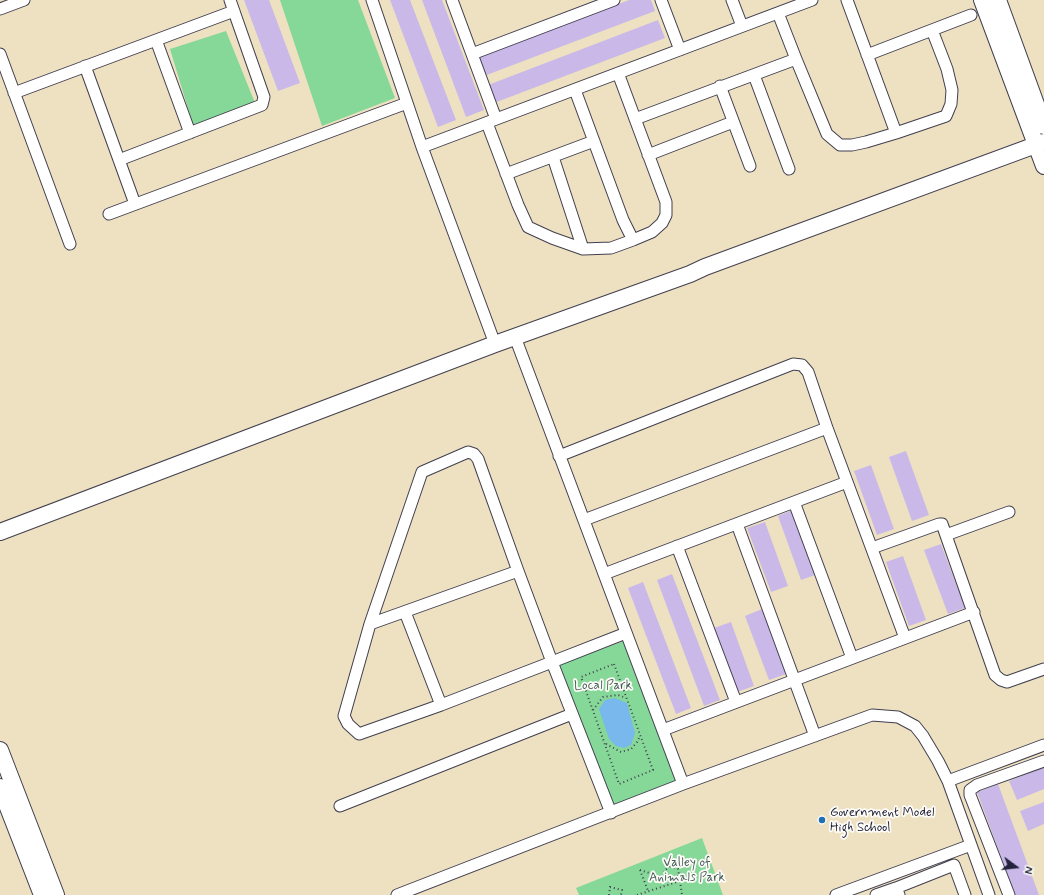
<!DOCTYPE html>
<html>
<head>
<meta charset="utf-8">
<style>
  body { margin:0 }
  #map { position:relative; width:1044px; height:895px; overflow:hidden; background:#eee1c1; font-family:Mynerve,sans-serif }
  canvas { display:block }
  .north { position:absolute; left:996px; top:847px; width:40px; height:40px; -webkit-text-stroke:3px #fdfcf7; paint-order:stroke; rotate:105deg; font-size:11px; font-weight:700; line-height:16px; text-align:center; color:#22223b }
  .north::after { content:''; display:block; margin:auto; width:14px; height:18px; background:#22223b; clip-path:polygon(50% 0,100% 100%,50% 72%,0 100%) }
</style>
</head>
<body>
<div id="map">
<canvas width="1044" height="895"></canvas>
<div class="north">N</div>
</div>
<script>
const g = document.querySelector('canvas').getContext('2d');
g.lineJoin = 'round';
function fill(path, color) { g.fillStyle = color; g.fill(path, 'evenodd'); }
const toPath = rows => new Path2D(rows.map(r => 'M' + r).join(''));
function strokePath(path, color, width, dash) { g.strokeStyle = color; g.lineWidth = width; g.lineCap = dash ? 'butt' : 'round'; g.setLineDash(dash || []); g.stroke(path); }
function write(font, color, halo, rows, align = 'center') {
  g.font = font + ' Mynerve,sans-serif'; g.lineWidth = 3.5; g.setLineDash([]); g.textBaseline = 'middle'; g.strokeStyle = halo; g.fillStyle = color; for (const [text, x, y, turn = 0] of rows) {
    g.save(); g.translate(x, y); g.rotate((+turn || 0) * Math.PI / 180); g.textAlign = isNaN(turn) ? turn : align; if (halo) g.strokeText(text, 0, 0); g.fillText(text, 0, 0); g.restore();
  }
}
const green = toPath([
  [280,0,358,0,395,98,322,126],
  [226,31,255,103,193,125,170,49],
  [624,641,676,782,613,807,558,665],
  [702,838,723,895,579,895,576,888]
]);
const water = toPath([
  [615,698,627,703,635,733,631,745,624,748,616,746,609,739,599,709,605,700]
]);
const building = toPath([
  [244,0,269,0,300,83,278,91],
  [390,0,410,0,456,120,438,127],
  [422,0,442,0,484,110,466,117],
  [629,0,651,0,655,11,484,76,478,58],
  [658,20,665,38,494,103,488,85],
  [906,451,929,515,912,521,889,457],
  [871,465,894,529,877,535,854,471],
  [795,509,818,574,801,580,778,516],
  [765,522,788,586,771,592,747,528],
  [941,544,965,608,948,614,924,550],
  [903,556,926,620,909,626,886,562],
  [672,574,720,700,704,706,657,580],
  [643,582,691,708,676,714,628,588],
  [762,609,786,674,769,680,745,616],
  [731,622,754,686,737,692,714,628],
  [1044,767,1044,789,1017,800,1009,781],
  [998,784,1039,895,1015,895,977,792],
  [1044,802,1044,824,1028,831,1020,811]
]);
const path = toPath([
  [614,664,653,770,619,784,581,677,614,664],
  [593,710,603,697,618,695,626,698],
  [606,744,621,752,631,749,637,742,640,736],
  [670,866,678,869,679,875,671,880,665,878,664,871,670,866],
  [640,870,665,878],
  [640,870,648,891],
  [680,881,682,895],
  [609,895,610,887,622,890,621,895],
  [637,895,680,881]
]);
const minor = toPath([
  [372,0,422,147,495,344],
  [452,0,496,119],
  [661,0,680,50],
  [732,0,742,26],
  [847,0,896,133],
  [0,9,24,0],
  [778,13,796,59,827,134,840,145,852,145,866,142,896,133,946,116,951,104,952,90,947,69,932,30],
  [156,40,190,133],
  [0,54,70,244],
  [472,54,614,0],
  [867,55,971,15],
  [85,66,135,204],
  [754,75,789,169],
  [720,86,750,166],
  [575,90,623,220,633,240],
  [14,93,234,11],
  [635,119,796,59],
  [487,123,518,205,528,227,552,238,583,249,611,248,633,240,652,232,662,223,666,215,666,202,618,73],
  [422,147,812,0],
  [648,155,733,122],
  [553,157,583,249],
  [119,160,262,105,264,97,230,0],
  [506,174,594,141],
  [109,214,407,103],
  [515,337,683,784],
  [559,456,793,364,802,365,808,372,827,428,905,638],
  [794,502,852,658],
  [584,520,827,428],
  [737,524,815,736],
  [946,535,1009,512],
  [677,546,736,702],
  [872,548,939,524,942,524,995,675,1001,680,1007,682,1044,669],
  [604,574,847,482],
  [405,612,441,705],
  [370,624,518,571],
  [663,730,974,612],
  [948,781,1044,745],
  [340,806,572,714],
  [611,813,552,662,518,571,478,459,474,454,468,452,422,472,370,624,344,716,348,724,359,734,441,705,552,662,626,633],
  [397,895,683,784,872,715,898,717,915,726,923,736,938,761,948,781,989,895],
  [836,895,971,845],
  [876,895,896,888],
  [899,895,896,888,954,865,965,895],
  [1009,895,970,795,970,790,977,785,1044,761]
]);
const secondary = toPath([
  [982,0,1044,166],
  [998,0,1044,126],
  [0,532,495,344,690,274,705,267,1044,142],
  [0,750,56,895],
  [0,787,42,895]
]);
const markers = [
  [822,820,4,"#1f6fb2"]
];
const parkNames = [
  ["Local Park",603,686],
  ["Valley of",687,863],
  ["Animals Park",687,878]
];
const poiNames = [
  ["Government Model",830,813],
  ["High School",830,828]
];
fill(green, '#86d899');
fill(water, '#78b8ec');
fill(building, '#cab9e8');
strokePath(minor, '#413f4f', 13);
strokePath(secondary, '#413f4f', 18);
strokePath(path, '#413f4f', 2, [1, 3]);
strokePath(minor, '#fff', 11);
strokePath(secondary, '#fff', 16);
for (const [x, y, r, color] of markers) { const dot = new Path2D(); dot.arc(x, y, r, 0, 2 * Math.PI); g.fillStyle = color; g.fill(dot); strokePath(dot, '#fdfcf7', 1.5); }
write('13px', '#405957', '#fdfcf7', parkNames);
write('13px', '#22223b', '#fdfcf7', poiNames, 'left');
</script>
</body>
</html>
